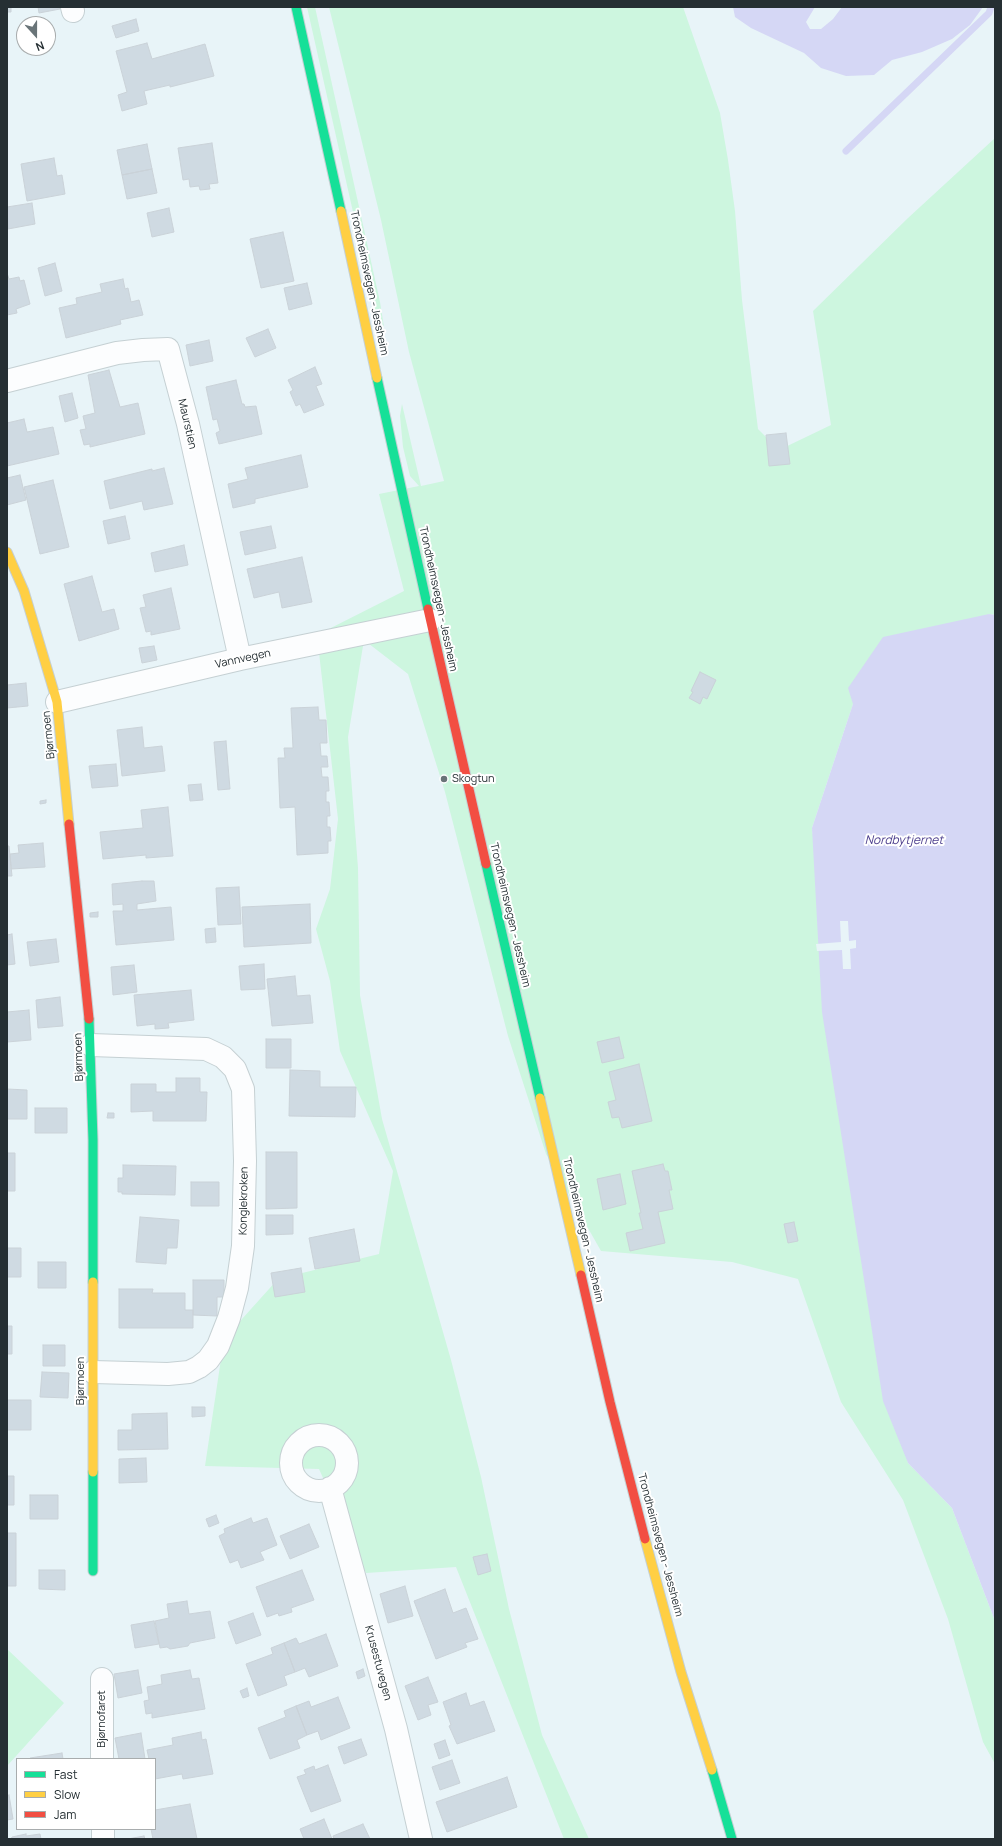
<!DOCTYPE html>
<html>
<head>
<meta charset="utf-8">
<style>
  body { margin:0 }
  #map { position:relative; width:1002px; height:1846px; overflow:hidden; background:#e8f4f8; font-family:Manrope,sans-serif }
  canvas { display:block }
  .frame { position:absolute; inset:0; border:8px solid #252f33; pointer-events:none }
  .legend { position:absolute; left:16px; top:1758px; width:140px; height:72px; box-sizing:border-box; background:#fff; border:1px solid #a8acad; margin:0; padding:5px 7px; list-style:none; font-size:12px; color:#252f33 }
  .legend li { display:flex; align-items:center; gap:8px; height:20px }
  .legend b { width:20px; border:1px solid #a8acad }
  .north { position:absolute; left:16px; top:16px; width:40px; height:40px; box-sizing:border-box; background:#fff; border:1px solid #a8acad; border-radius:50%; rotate:159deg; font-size:11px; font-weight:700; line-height:16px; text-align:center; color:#252f33 }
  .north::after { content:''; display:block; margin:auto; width:14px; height:18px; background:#697478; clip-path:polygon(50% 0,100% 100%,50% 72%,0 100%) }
</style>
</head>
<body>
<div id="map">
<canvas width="1002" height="1846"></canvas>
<div class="frame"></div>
<ul class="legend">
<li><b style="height:5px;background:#16e098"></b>Fast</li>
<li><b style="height:5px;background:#ffcf43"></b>Slow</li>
<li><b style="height:5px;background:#f24e42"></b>Jam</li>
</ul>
<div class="north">N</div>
</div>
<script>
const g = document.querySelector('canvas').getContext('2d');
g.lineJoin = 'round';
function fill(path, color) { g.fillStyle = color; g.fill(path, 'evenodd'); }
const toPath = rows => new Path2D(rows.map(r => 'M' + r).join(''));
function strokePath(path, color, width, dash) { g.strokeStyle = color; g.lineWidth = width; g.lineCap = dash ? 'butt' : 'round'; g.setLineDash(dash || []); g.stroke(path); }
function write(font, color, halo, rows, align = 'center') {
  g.font = font + ' Manrope,sans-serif'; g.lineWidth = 4; g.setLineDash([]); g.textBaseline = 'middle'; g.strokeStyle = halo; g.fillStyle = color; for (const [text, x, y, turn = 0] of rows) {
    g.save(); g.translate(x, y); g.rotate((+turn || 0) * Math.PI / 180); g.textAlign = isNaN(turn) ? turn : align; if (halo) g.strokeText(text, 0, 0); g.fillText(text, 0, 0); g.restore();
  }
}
const green = toPath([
  [307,7,315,7,380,302,384,327,375,310],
  [329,7,683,7,720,113,728,160,735,211,742,300,758,429,779,450,831,425,813,311,908,218,995,138,995,615,989,614,853,704,812,828,908,1463,952,1508,995,1621,995,1764,983,1742,948,1619,903,1500,841,1402,798,1279,732,1262,601,1251,546,1154,508,1036,445,792,408,674,364,640,348,737,358,868,360,995,382,1119,451,1360,481,1477,509,1609,542,1735,589,1839,564,1839,456,1567,366,1573,319,1469,205,1466,224,1339,278,1279,379,1254,393,1171,340,1051,330,981,316,929,330,889,338,819,317,635,404,591,379,494,419,486,410,476,403,447,400,416,402,404,421,486,444,481,409,352,381,220],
  [7,1649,64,1703,7,1766]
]);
const water = toPath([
  [733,7,815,7,806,22,810,29,821,29,833,19,842,7,983,7,970,25,952,39,922,52,892,60,874,75,846,76,821,68,804,53,751,28,735,17],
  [989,614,995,615,995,1621,952,1508,908,1463,883,1401,822,1012,812,828,853,704,848,688,883,637]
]);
const pier = toPath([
  [840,921,848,921,849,941,856,940,856,948,850,949,851,969,843,969,842,950,817,951,816,944,841,942]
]);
const stream = toPath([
  [846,151,989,13,991,7]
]);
const building = toPath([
  [7,7,11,7,11,12,7,12,7,7],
  [38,7,59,7,60,9,39,13,38,7],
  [136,19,139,31,116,38,112,26,136,19],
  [147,43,152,59,205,44,214,76,170,87,170,85,144,91,147,104,122,111,118,95,127,92,116,51,147,43],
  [212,143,218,183,209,184,210,189,200,190,199,186,190,187,189,179,183,180,178,148,212,143],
  [147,144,152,169,122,175,117,150,147,144],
  [54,158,57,176,62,175,65,194,27,201,21,164,54,158],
  [152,169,157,193,127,199,122,175,152,169],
  [32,203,35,224,8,229,7,207,32,203],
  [169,208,174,232,152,237,147,213,169,208],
  [283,232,294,281,261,288,250,239,283,232],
  [55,263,62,291,45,296,38,268,55,263],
  [7,273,9,279,19,277,20,281,24,280,30,304,16,309,17,313,7,315,7,273],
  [123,279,125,289,128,288,131,302,139,300,143,315,120,320,121,324,66,338,59,308,77,304,76,298,102,292,100,284,123,279],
  [307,283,312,304,289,310,284,288,307,283],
  [268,329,276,348,255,357,246,338,268,329],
  [209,340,213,361,190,366,186,345,209,340],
  [315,367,322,384,316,386,324,405,304,413,300,404,296,406,290,392,293,390,288,380,315,367],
  [109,370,120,407,138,403,145,434,90,447,90,444,84,445,80,430,86,429,83,416,95,413,88,375,109,370],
  [236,380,242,404,244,404,245,407,256,406,262,434,219,444,216,433,220,431,217,419,213,420,206,387,236,380],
  [72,393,78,418,65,422,59,396,72,393],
  [24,419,27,432,53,427,59,454,7,466,7,423,24,419],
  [786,433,790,464,769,466,766,435,786,433],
  [301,455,308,487,255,499,255,503,233,508,228,484,248,479,245,468,301,455],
  [164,468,173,504,144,510,142,501,110,509,104,481,152,469,152,471,164,468],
  [20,475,26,500,7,505,7,478,20,475],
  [53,480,69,547,40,554,24,487,53,480],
  [125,516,130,539,108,544,103,521,125,516],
  [271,526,276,548,245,555,240,532,271,526],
  [184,545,188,565,155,572,151,553,184,545],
  [302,557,312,602,282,608,279,592,254,598,247,569,302,557],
  [92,576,102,612,114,609,119,629,79,641,64,584,92,576],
  [171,588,180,629,151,635,151,631,146,632,140,608,146,607,143,595,171,588],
  [154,646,157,660,142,663,139,648,154,646],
  [700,672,716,680,707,699,703,697,700,704,689,698,693,692,691,691,700,672],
  [26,683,28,706,7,708,7,685,26,683],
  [318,707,319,720,326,720,327,743,320,743,321,756,327,756,328,767,321,767,322,777,328,777,329,791,326,791,326,802,329,802,330,816,327,816,327,827,330,827,331,841,328,841,328,853,297,855,295,807,280,808,278,758,285,758,284,748,293,748,291,708,318,707],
  [142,727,144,748,162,746,165,771,122,776,117,730,142,727],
  [226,741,230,789,218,790,214,742,226,741],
  [116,764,118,786,92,788,89,766,116,764],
  [201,784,203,800,190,801,188,785,201,784],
  [46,800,46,803,40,804,40,801,46,800],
  [168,807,173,856,146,858,146,855,103,859,100,832,143,828,141,810,168,807],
  [43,843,45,867,11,869,10,854,19,853,18,845,43,843],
  [7,846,9,846,12,876,7,876,7,846],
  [142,881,154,881,156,901,137,904,137,910,171,907,174,940,116,945,113,911,123,911,123,904,113,905,112,884,142,881],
  [239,887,241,924,218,925,216,888,239,887],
  [310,904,311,943,244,947,242,907,310,904],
  [98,912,98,917,90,917,90,913,98,912],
  [215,928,216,942,206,943,205,929,215,928],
  [12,934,15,964,7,965,7,935,12,934],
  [56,939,59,962,30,966,27,942,56,939],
  [264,964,265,989,241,990,239,966,264,964],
  [134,965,137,992,113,995,111,967,134,965],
  [295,976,297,996,310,995,313,1023,272,1026,267,979,295,976],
  [191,990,194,1020,168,1023,169,1028,155,1029,155,1024,137,1026,134,995,191,990],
  [60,997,63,1026,38,1028,36,1000,60,997],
  [29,1010,31,1040,7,1042,7,1012,29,1010],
  [619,1037,624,1058,602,1063,597,1042,619,1037],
  [266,1039,291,1039,291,1068,266,1068,266,1039],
  [639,1064,652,1121,622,1128,619,1117,612,1118,608,1102,616,1100,609,1072,639,1064],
  [290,1070,320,1071,320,1087,356,1087,355,1117,289,1116,290,1070],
  [176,1078,200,1078,200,1092,207,1092,206,1121,153,1121,153,1111,131,1112,131,1084,156,1084,156,1092,176,1092,176,1078],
  [7,1089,27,1090,27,1119,7,1119,7,1089],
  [35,1108,67,1108,67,1133,35,1133,35,1108],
  [108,1113,114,1113,114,1118,107,1118,108,1113],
  [266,1152,297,1152,297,1208,266,1209,266,1152],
  [7,1153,15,1153,15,1191,7,1191,7,1153],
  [663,1164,665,1171,668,1171,672,1190,669,1190,673,1209,658,1212,665,1243,630,1251,626,1233,643,1229,639,1213,641,1213,632,1171,663,1164],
  [123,1165,176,1166,175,1195,122,1194,122,1192,118,1192,118,1178,123,1178,123,1165],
  [620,1174,626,1204,603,1210,597,1179,620,1174],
  [191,1182,219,1182,219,1206,191,1206,191,1182],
  [266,1215,293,1215,293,1234,266,1235,266,1215],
  [140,1217,179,1220,177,1248,167,1248,166,1264,136,1262,140,1217],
  [794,1222,798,1241,788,1243,784,1224,794,1222],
  [354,1229,360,1261,315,1269,309,1238,354,1229],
  [7,1248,21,1248,21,1277,7,1277,7,1248],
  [38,1262,66,1262,66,1288,38,1288,38,1262],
  [301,1268,305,1292,275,1297,271,1273,301,1268],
  [193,1280,224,1280,224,1297,217,1297,217,1316,193,1315,193,1280],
  [119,1289,153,1289,152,1293,185,1293,185,1310,193,1310,193,1328,119,1328,119,1289],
  [7,1326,12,1326,12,1354,7,1354,7,1326],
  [43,1345,65,1345,65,1366,43,1366,43,1345],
  [42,1372,69,1373,68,1398,40,1397,42,1372],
  [7,1400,31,1400,31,1430,7,1430,7,1400],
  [192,1407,205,1407,205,1416,192,1417,192,1407],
  [167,1413,168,1449,118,1450,118,1430,132,1430,132,1414,167,1413],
  [146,1458,147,1482,119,1483,119,1459,146,1458],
  [7,1476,14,1476,14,1505,7,1505,7,1476],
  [30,1495,58,1495,58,1519,30,1519,30,1495],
  [216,1515,219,1523,209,1527,206,1519,216,1515],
  [251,1518,253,1523,267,1518,277,1545,260,1552,264,1560,241,1568,238,1560,230,1563,219,1536,225,1533,224,1529,251,1518],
  [309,1524,319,1547,290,1559,280,1536,309,1524],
  [7,1533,16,1533,16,1586,7,1586,7,1533],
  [487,1554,491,1571,478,1575,473,1557,487,1554],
  [39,1570,65,1570,65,1590,39,1589,39,1570],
  [302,1570,314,1600,291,1608,292,1612,279,1616,278,1613,267,1617,256,1587,302,1570],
  [405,1586,413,1616,388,1623,380,1594,405,1586],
  [445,1589,453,1613,466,1608,478,1639,465,1643,467,1647,436,1659,414,1601,445,1589],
  [187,1601,189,1614,210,1611,215,1638,190,1643,188,1646,170,1649,167,1647,160,1648,155,1621,169,1618,167,1604,187,1601],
  [253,1613,261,1635,236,1644,228,1622,253,1613],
  [154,1621,159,1644,135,1648,131,1625,154,1621],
  [326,1634,338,1666,309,1677,305,1668,295,1672,284,1643,296,1638,299,1644,326,1634],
  [284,1643,295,1672,284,1676,287,1685,258,1696,246,1664,273,1654,271,1648,284,1643],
  [363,1669,365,1676,358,1679,356,1672,363,1669],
  [138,1670,142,1693,118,1698,114,1674,138,1670],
  [190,1670,192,1679,199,1678,205,1709,152,1718,152,1713,146,1714,144,1701,149,1700,147,1687,162,1684,161,1675,190,1670],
  [428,1677,438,1702,428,1705,431,1715,418,1720,405,1686,428,1677],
  [247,1688,249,1696,243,1698,240,1691,247,1688],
  [466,1693,470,1706,484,1701,495,1731,457,1744,449,1726,451,1725,443,1702,466,1693],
  [338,1697,350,1728,321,1740,318,1731,307,1735,296,1706,309,1701,311,1707,338,1697],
  [296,1706,307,1735,297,1740,300,1748,270,1759,258,1728,286,1717,284,1711,296,1706],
  [201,1732,202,1740,206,1739,213,1774,183,1779,182,1774,155,1779,155,1759,149,1759,147,1750,173,1745,172,1738,201,1732],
  [141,1733,145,1759,119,1759,115,1738,141,1733],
  [361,1739,367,1755,344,1764,338,1747,361,1739],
  [445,1740,450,1755,439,1759,434,1744,445,1740],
  [62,1753,63,1759,31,1759,30,1758,62,1753],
  [452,1760,460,1783,440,1790,432,1767,452,1760],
  [328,1765,341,1801,311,1812,297,1777,306,1774,304,1770,314,1766,315,1770,328,1765],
  [507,1777,517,1807,447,1832,436,1802,507,1777],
  [9,1795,13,1819,7,1820,7,1796,9,1795],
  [190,1804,197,1839,153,1839,151,1829,155,1829,155,1810,190,1804],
  [324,1819,332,1839,304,1839,300,1829,324,1819],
  [363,1824,370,1839,334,1839,333,1836,363,1824],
  [26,1834,26,1836,40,1834,41,1839,11,1839,12,1837,26,1834],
  [144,1836,145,1839,128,1839,144,1836]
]);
const street = toPath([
  [72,7,73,11],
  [7,381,117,353,143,350,168,349,188,424,240,659],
  [57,702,240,659,430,620],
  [91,1045,206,1049,223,1057,235,1069,243,1089,245,1161,243,1246,237,1288,229,1318,218,1346,208,1360,199,1367,189,1372,168,1374,93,1372],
  '291 1463a28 28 0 1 1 56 0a28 28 0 1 1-56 0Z',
  [330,1488,396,1729,421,1839],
  [102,1679,102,1759],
  [103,1829,103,1839]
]);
const fast = toPath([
  [296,7,341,211],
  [377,378,428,609],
  [486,864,540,1098],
  [89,1019,93,1140,93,1282],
  [93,1472,93,1571],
  [712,1770,732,1839]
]);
const slow = toPath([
  [341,211,377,378],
  [7,552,24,591,57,702,69,824],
  [540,1098,581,1275],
  [93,1282,93,1472],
  [645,1539,681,1672,712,1770]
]);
const jam = toPath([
  [428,609,486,864],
  [69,824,89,1019],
  [581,1275,610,1402,645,1539]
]);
const markers = [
  [444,779,4,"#697478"]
];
const streetNames = [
  ["Trondheimsvegen - Jessheim",369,283,78],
  ["Maurstien",187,424,77],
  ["Trondheimsvegen - Jessheim",438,599,78],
  ["Vannvegen",243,659,-12],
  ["Bjørmoen",49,735,-96],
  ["Trondheimsvegen - Jessheim",510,915,77],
  ["Bjørmoen",79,1057,-92],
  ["Konglekroken",244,1201,-89],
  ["Trondheimsvegen - Jessheim",583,1230,77],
  ["Bjørmoen",81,1381,-90],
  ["Trondheimsvegen - Jessheim",660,1545,75],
  ["Krusestuvegen",378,1663,75],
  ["Bjørnofaret",102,1719,-90]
];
const poiNames = [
  ["Skogtun",452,779]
];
const waterNames = [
  ["Nordbytjernet",904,841]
];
fill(green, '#cdf6df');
fill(water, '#d5d7f5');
fill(pier, '#e8f4f8');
strokePath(stream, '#d5d7f5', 7);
fill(building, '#cfdae2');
strokePath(building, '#cad2d8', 1);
strokePath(street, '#c5d0d3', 24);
strokePath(fast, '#c5d0d3', 11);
strokePath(slow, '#c5d0d3', 11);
strokePath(jam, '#c5d0d3', 11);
strokePath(street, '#fcfdfe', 22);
strokePath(fast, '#16e098', 9);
strokePath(slow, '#ffcf43', 9);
strokePath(jam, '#f24e42', 9);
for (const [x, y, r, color] of markers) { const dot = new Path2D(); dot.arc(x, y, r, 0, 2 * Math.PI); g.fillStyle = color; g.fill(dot); strokePath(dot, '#fff', 1.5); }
write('11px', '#252f33', '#fff', streetNames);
write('11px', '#252f33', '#fff', poiNames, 'left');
write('italic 12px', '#4d3f8d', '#fff', waterNames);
</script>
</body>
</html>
